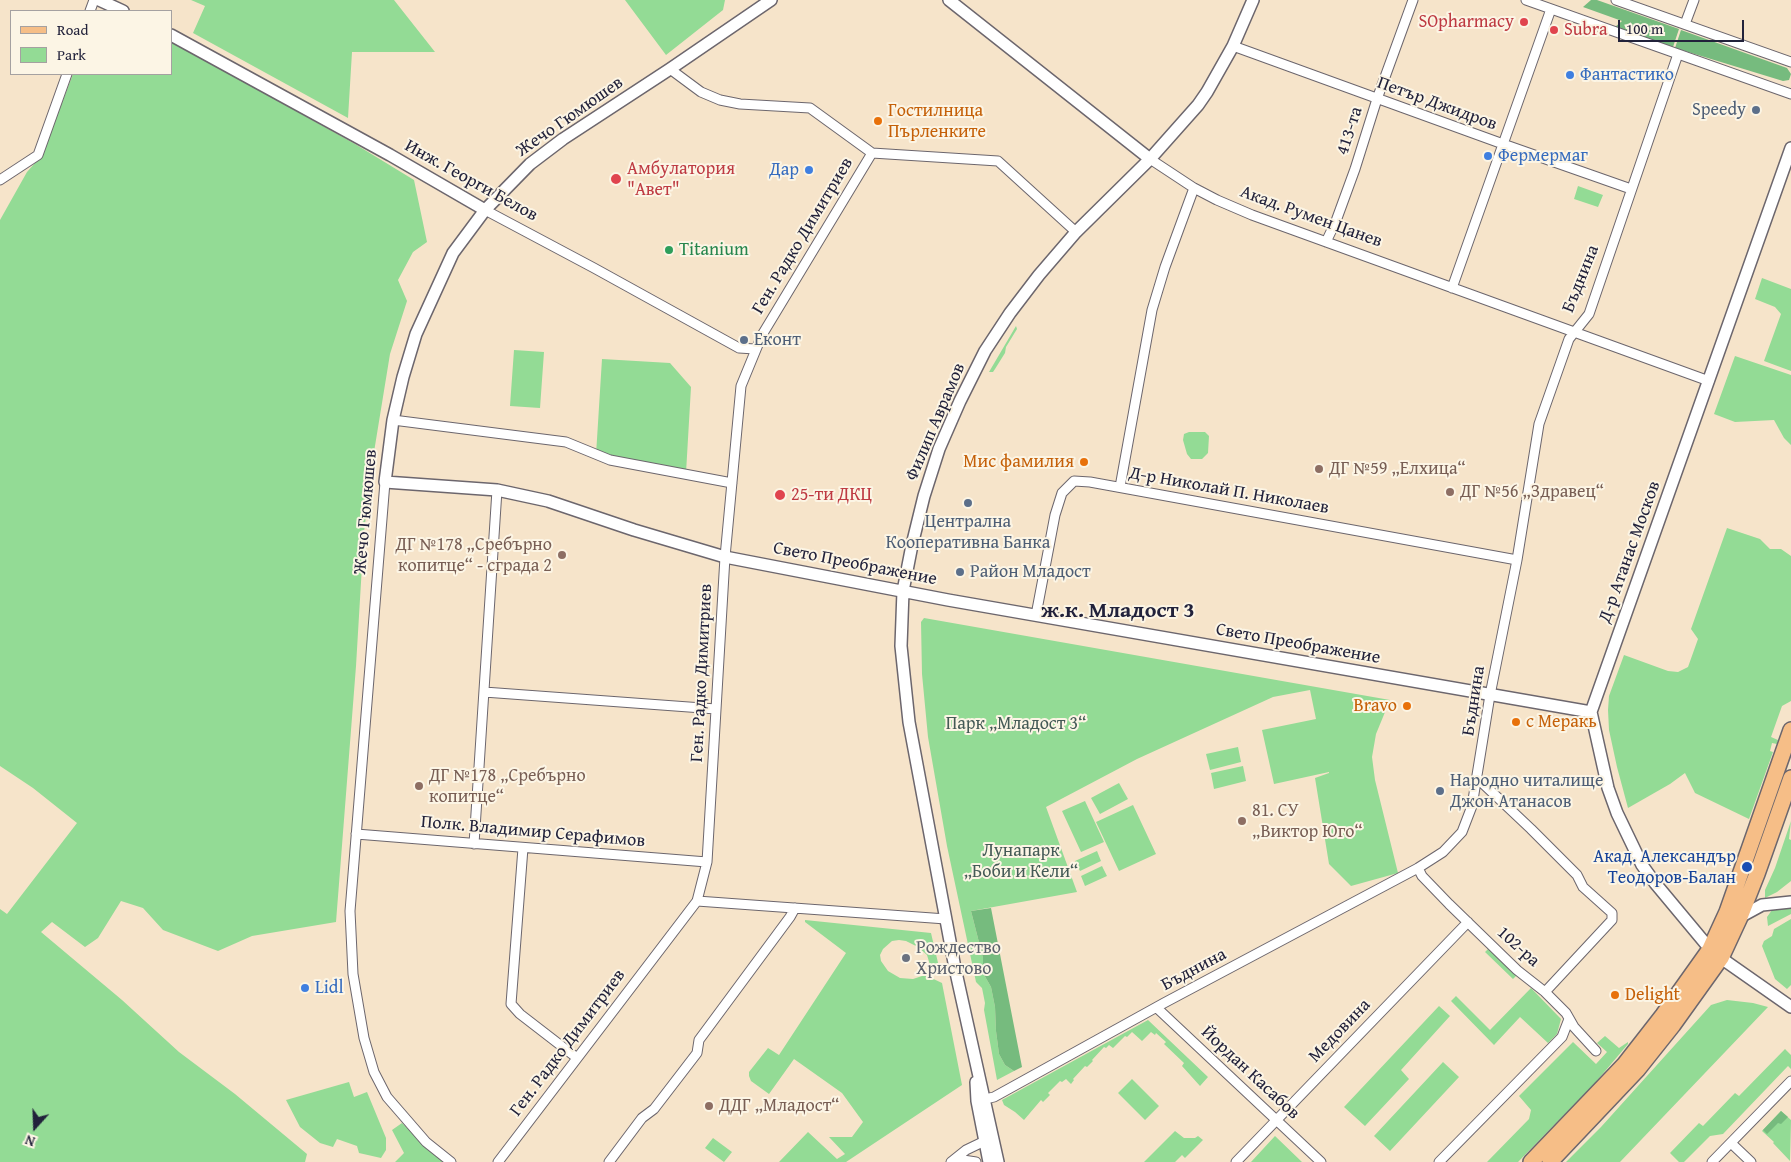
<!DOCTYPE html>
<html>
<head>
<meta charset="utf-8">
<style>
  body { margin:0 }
  #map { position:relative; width:1791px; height:1162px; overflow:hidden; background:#f6e4ca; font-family:"Gentium Book Plus",serif }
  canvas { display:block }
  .legend { position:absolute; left:10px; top:10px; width:162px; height:65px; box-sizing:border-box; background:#fcf5e5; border:1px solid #a5a1a1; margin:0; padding:6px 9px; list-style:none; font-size:15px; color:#22223b }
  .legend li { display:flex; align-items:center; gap:10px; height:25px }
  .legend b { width:25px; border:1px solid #a5a1a1 }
  .north { position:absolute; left:10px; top:1102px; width:50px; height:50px; -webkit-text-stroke:4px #fcf5e5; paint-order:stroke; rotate:200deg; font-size:14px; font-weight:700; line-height:20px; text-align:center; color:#22223b }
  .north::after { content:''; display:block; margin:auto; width:18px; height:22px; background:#22223b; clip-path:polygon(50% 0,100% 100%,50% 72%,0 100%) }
  .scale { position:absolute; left:1618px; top:20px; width:126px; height:22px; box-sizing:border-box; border:2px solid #22223b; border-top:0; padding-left:6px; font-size:15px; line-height:18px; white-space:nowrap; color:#22223b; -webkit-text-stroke:4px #fcf5e5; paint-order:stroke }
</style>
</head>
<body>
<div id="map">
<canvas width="1791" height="1162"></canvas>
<ul class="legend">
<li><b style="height:6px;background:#f6be87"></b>Road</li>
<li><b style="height:14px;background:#93db95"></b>Park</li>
</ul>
<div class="north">N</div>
<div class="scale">100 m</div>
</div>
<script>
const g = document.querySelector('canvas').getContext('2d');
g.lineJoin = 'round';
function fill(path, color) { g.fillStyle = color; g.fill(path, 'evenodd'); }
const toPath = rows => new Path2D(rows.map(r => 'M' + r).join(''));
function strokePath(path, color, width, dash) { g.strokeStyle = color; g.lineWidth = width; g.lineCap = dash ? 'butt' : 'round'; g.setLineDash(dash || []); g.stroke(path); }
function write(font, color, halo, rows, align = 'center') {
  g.font = font + ' "Gentium Book Plus",serif'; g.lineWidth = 4; g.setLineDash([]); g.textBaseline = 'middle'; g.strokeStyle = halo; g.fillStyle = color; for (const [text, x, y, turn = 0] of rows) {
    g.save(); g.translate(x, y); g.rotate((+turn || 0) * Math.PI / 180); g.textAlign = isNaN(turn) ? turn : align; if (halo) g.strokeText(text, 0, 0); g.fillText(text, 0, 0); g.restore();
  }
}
const green = toPath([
  [191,0,394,0,435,52,352,52,348,118,193,33,205,6],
  [625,0,725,0,723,10,666,55],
  [171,41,355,144,414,180,427,242,413,252,398,280,407,301,390,354,374,452,364,532,356,666,336,922,252,936,218,951,163,930,143,908,121,901,98,938,85,947,52,922,41,932,122,1000,179,1052,235,1094,307,1154,305,1162,0,1162,0,909,7,914,77,823,33,788,0,766,0,220,27,172,42,155,73,74,171,74],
  [1578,186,1603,195,1598,207,1574,199],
  [1762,278,1791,289,1791,371,1764,361,1781,314,1775,307,1755,299],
  [1016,326,1017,329,1006,347,1005,353,995,369,993,372,989,372],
  [514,350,544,352,540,408,510,406],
  [1735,356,1791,375,1791,445,1784,438,1774,420,1735,422,1714,414],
  [602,359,670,363,691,387,686,473,596,455],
  [1189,432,1205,432,1209,436,1208,453,1202,459,1191,459,1187,454,1183,440,1184,434],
  [1727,528,1760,539,1770,549,1781,549,1791,556,1791,701,1782,706,1771,737,1778,740,1777,744,1772,743,1770,751,1773,752,1749,819,1695,793,1685,773,1670,784,1628,808,1617,767,1609,730,1608,710,1609,696,1624,655,1668,671,1678,672,1688,667,1698,639,1691,629],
  [924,618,1390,700,1376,734,1372,757,1375,780,1398,873,1351,886,1329,864,1315,778,1329,773,1329,772,1274,784,1262,730,1316,719,1310,690,1273,697,1137,759,1046,807,1077,892,971,911,983,958,983,973,991,987,995,1007,996,1031,999,1054,1005,1065,1014,1071,997,1080,984,1010,985,1003,982,988,976,982,947,846,928,737,922,674,921,622],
  [1238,747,1241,762,1210,770,1206,754],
  [1243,766,1246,781,1214,789,1211,773],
  [1119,783,1128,799,1100,814,1091,798],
  [1085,801,1104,842,1081,852,1062,811],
  [1133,805,1156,854,1119,871,1096,822],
  [1791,821,1789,839,1791,840,1791,881,1777,892,1765,898,1765,890,1775,868],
  [1097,851,1101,861,1080,871,1075,861],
  [1102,866,1107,876,1085,886,1081,876],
  [1791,908,1791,914,1768,926,1767,917,1772,910],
  [1791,919,1791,985,1787,989,1775,979,1762,946,1764,941,1772,936,1774,929],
  [805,920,931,933,939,967,930,965,927,955,918,947,906,941,899,940,892,941,883,949,880,955,881,961,888,971,900,978,913,979,925,975,942,983,962,1085,846,1162,779,1162,808,1132,837,1159,845,1154,829,1137,852,1137,863,1122,842,1093,794,1059,769,1094,751,1081,749,1076,749,1072,768,1048,779,1055,846,953,805,922],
  [1488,949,1517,975,1513,979,1485,952],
  [1531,988,1561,1019,1557,1034,1548,1043,1520,1017,1494,1045,1451,1001,1456,996,1490,1030],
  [1727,1000,1753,1003,1768,1007,1620,1162,1566,1162,1601,1127,1711,1005],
  [1439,1006,1450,1016,1401,1070,1409,1079,1365,1126,1344,1107],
  [1148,1020,1208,1077,1200,1086,1182,1066,1184,1063,1164,1044,1166,1042,1156,1033,1155,1035,1151,1032,1142,1041,1132,1032,1127,1037,1125,1036,1113,1048,1109,1045,1106,1048,1104,1047,1092,1060,1093,1061,1087,1067,1085,1066,1073,1079,1074,1080,1071,1084,1066,1079,1062,1082,1060,1081,1048,1093,1050,1095,1043,1102,1041,1100,1024,1120,1015,1112,1004,1105,1002,1100],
  [1605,1036,1619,1048,1628,1042,1628,1044,1595,1083,1518,1162,1487,1162,1529,1119,1531,1110,1519,1096,1573,1042,1596,1064,1607,1052,1597,1043],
  [1785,1049,1791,1055,1791,1069,1788,1066,1723,1134,1710,1136,1684,1162,1679,1162,1670,1153,1699,1123,1703,1126,1735,1093,1739,1096],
  [1443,1062,1459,1077,1390,1151,1374,1136],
  [1132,1079,1159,1106,1145,1120,1118,1093],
  [349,1082,354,1097,367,1092,386,1138,386,1150,381,1158,359,1153,357,1146,337,1139,333,1147,320,1143,300,1127,286,1100],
  [1781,1111,1791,1120,1790,1161,1773,1143,1774,1142,1762,1131,1761,1132],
  [402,1123,443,1162,395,1162,404,1153,392,1130],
  [1175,1131,1184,1138,1195,1138,1198,1136,1203,1140,1185,1158,1182,1155,1175,1162,1144,1162],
  [1275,1136,1302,1162,1251,1162],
  [713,1138,732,1152,724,1162,705,1148]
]);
const forest = toPath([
  [1591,0,1597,0,1679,29,1673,47,1615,27,1622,21,1583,7],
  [1681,30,1787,68,1791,74,1789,80,1783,81,1675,48],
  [991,908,1022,1067,1014,1071,1005,1065,999,1054,996,1031,995,1007,991,987,983,973,983,958,971,911],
  [1781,1111,1788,1117,1781,1124,1778,1123,1767,1134,1763,1130]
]);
const minor = toPath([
  [1526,0,1791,94],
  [1616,0,1791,62],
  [90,11,94,0],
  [1685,24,1694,0],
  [1233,46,1503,144,1631,189],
  [670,69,701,92,720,100,740,104,810,108,872,153,998,161,1076,232],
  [1150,159,1194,188,1217,200,1252,215,1709,381],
  [0,180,38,155,67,74],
  [485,210,594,268,739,348,755,349],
  [1326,242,1336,221,1355,169,1377,99,1413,0],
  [1452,288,1551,9],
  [393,420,566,442,610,460,732,483],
  [385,482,350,911,353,974,364,1038,374,1072,387,1097,426,1142,451,1162],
  [1120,487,1152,310,1165,267,1194,188],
  [1036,615,1055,515,1062,493,1074,481,1090,482,1517,560],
  [484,692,716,709],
  [1477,778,1531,829,1577,875,1583,887,1612,913,1612,920,1545,992],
  [356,834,707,862],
  [474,844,497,490],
  [523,848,511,1004,520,1014,577,1058],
  [1418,868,1422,876,1449,904,1517,970,1545,992,1566,1013,1574,1027,1596,1051],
  [697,901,946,919],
  [1157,1008,1321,1162],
  [985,1099,994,1097,1164,1003,1418,868,1443,852,1462,832,1472,806,1490,695,1517,560,1539,424,1569,339,1589,314,1678,54],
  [1731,1143,1751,1162],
  [498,1162,697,901,707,862,725,557,741,386,762,335,872,153],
  [609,1162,642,1118,654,1109,697,1053,699,1040,790,917,795,908],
  [951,1162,966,1150,991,1138],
  [955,1162,963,1160,976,1162],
  [1236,1162,1468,922],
  [1439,1162,1562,1037,1569,1019],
  [1712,1162,1791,1081]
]);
const tertiary = toPath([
  [99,0,123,11],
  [771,0,670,69,563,139,530,164,485,210,453,253,416,334,403,377,393,420,385,482,497,490,548,501,634,530,725,557,948,600,1591,712],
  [949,0,1150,159],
  [171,35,390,155,485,210],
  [1791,148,1591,712,1608,788,1617,813,1642,865,1655,883,1710,949,1721,958,1791,1007],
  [1740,917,1762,905,1791,902],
  [976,1082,977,1101,989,1162],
  [998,1162,955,968,909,722,901,646,903,591,912,545,924,496,939,449,960,401,985,351,1010,313,1039,275,1076,232,1150,159,1198,105,1207,92,1233,46,1253,0]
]);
const primary = toPath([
  [1531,1162,1624,1065,1663,1015,1710,949,1727,912,1791,730],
  [1550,1162,1638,1069,1673,1025,1721,958,1740,917,1757,874,1791,778]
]);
const markers = [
  [1524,22,5,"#e0444e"],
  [1554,30,5,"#e0444e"],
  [1570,75,5,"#3f7fe0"],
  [1756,110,5,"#5c6f8a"],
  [878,121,5,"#e8710a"],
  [1488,156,5,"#3f7fe0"],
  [809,170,5,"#3f7fe0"],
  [616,179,6,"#e0444e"],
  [669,250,5,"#2e9e5b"],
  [744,340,5,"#5c6f8a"],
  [1084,462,5,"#e8710a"],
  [1319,469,5,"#8d6e63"],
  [1450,492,5,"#8d6e63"],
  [780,495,6,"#e0444e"],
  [968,503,5,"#5c6f8a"],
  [562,555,5,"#8d6e63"],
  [960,572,5,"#5c6f8a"],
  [1407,706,5,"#e8710a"],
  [1516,722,5,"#e8710a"],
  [419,786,5,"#8d6e63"],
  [1440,791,5,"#5c6f8a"],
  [1242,821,5,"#8d6e63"],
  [1747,867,6,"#1a4fb4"],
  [906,958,5,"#6b7280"],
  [305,988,5,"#3f7fe0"],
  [1615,995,5,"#e8710a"],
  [709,1106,5,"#8d6e63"]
];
const healthNames = [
  ["SOpharmacy",1514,22,"right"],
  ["Subra",1564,30],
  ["Амбулатория",627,169],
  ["\"Авет\"",627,190],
  ["25-ти ДКЦ",791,495]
];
const shopNames = [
  ["Фантастико",1580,75],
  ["Фермермаг",1498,156],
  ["Дар",799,170,"right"],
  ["Lidl",315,988]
];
const streetNames = [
  ["Петър Джидров",1437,104,20],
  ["Жечо Гюмюшев",570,117,-35],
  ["413-та",1350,131,-72],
  ["Инж. Георги Белов",471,181,29],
  ["Акад. Румен Цанев",1311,217,20],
  ["Ген. Радко Димитриев",803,236,-59],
  ["Бъднина",1581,279,-68],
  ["Филип Аврамов",936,422,-67],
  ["Д-р Николай П. Николаев",1229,491,10],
  ["Жечо Гюмюшев",366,512,-85],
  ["Д-р Атанас Москов",1630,552,-70],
  ["Свето Преображение",855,564,11],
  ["Свето Преображение",1298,644,10],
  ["Ген. Радко Димитриев",702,673,-87],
  ["Бъднина",1474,701,-81],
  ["Полк. Владимир Серафимов",533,832,5],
  ["102-ра",1518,947,42],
  ["Бъднина",1194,970,-28],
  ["Медовина",1340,1031,-46],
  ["Ген. Радко Димитриев",568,1043,-53],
  ["Йордан Касабов",1250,1073,43]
];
const serviceNames = [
  ["Speedy",1746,110,"right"],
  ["Еконт",754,340],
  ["Централна",968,522,"center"],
  ["Кооперативна Банка",968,543,"center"],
  ["Район Младост",970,572],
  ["Народно читалище",1450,781],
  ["Джон Атанасов",1450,802]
];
const foodNames = [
  ["Гостилница",888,111],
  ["Пърленките",888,132],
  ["Мис фамилия",1074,462,"right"],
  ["Bravo",1397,706,"right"],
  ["с Меракь",1526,722],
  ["Delight",1625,995]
];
const leisureNames = [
  ["Titanium",679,250]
];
const educationNames = [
  ["ДГ №59 „Елхица“",1329,469],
  ["ДГ №56 „Здравец“",1460,492],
  ["ДГ №178 „Сребърно",552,545,"right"],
  ["копитце“ - сграда 2",552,566,"right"],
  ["ДГ №178 „Сребърно",429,776],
  ["копитце“",429,797],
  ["81. СУ",1252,811],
  ["„Виктор Юго“",1252,832],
  ["ДДГ „Младост“",719,1106]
];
const parkNames = [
  ["Парк „Младост 3“",1016,724],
  ["Лунапарк",1021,851],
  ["„Боби и Кели“",1021,872]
];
const transitNames = [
  ["Акад. Александър",1736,857],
  ["Теодоров-Балан",1736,878]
];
const worshipNames = [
  ["Рождество",916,948],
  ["Христово",916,969]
];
const districtNames = [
  ["ж.к. Младост 3",1118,611]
];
fill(green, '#93db95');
fill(forest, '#76bb7e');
strokePath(minor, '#6c666d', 11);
strokePath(tertiary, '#6c666d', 14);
strokePath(primary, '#6c666d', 18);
strokePath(minor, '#fff', 9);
strokePath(tertiary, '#fff', 11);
strokePath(primary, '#f6be87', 15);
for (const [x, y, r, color] of markers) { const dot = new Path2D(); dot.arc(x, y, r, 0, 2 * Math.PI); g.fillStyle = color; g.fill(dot); strokePath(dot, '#fcf5e5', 2); }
write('18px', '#be3a42', '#fcf5e5', healthNames, 'left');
write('18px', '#366cbe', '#fcf5e5', shopNames, 'left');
write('18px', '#22223b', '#fcf5e5', streetNames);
write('18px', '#4e5e75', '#fcf5e5', serviceNames, 'left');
write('18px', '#c56008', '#fcf5e5', foodNames, 'left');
write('18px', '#27864d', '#fcf5e5', leisureNames, 'left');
write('18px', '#785e54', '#fcf5e5', educationNames, 'left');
write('18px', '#445a56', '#fcf5e5', parkNames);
write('18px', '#164399', '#fcf5e5', transitNames, 'right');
write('18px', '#5b616d', '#fcf5e5', worshipNames, 'left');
write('bold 22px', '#22223b', '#fcf5e5', districtNames);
</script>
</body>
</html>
